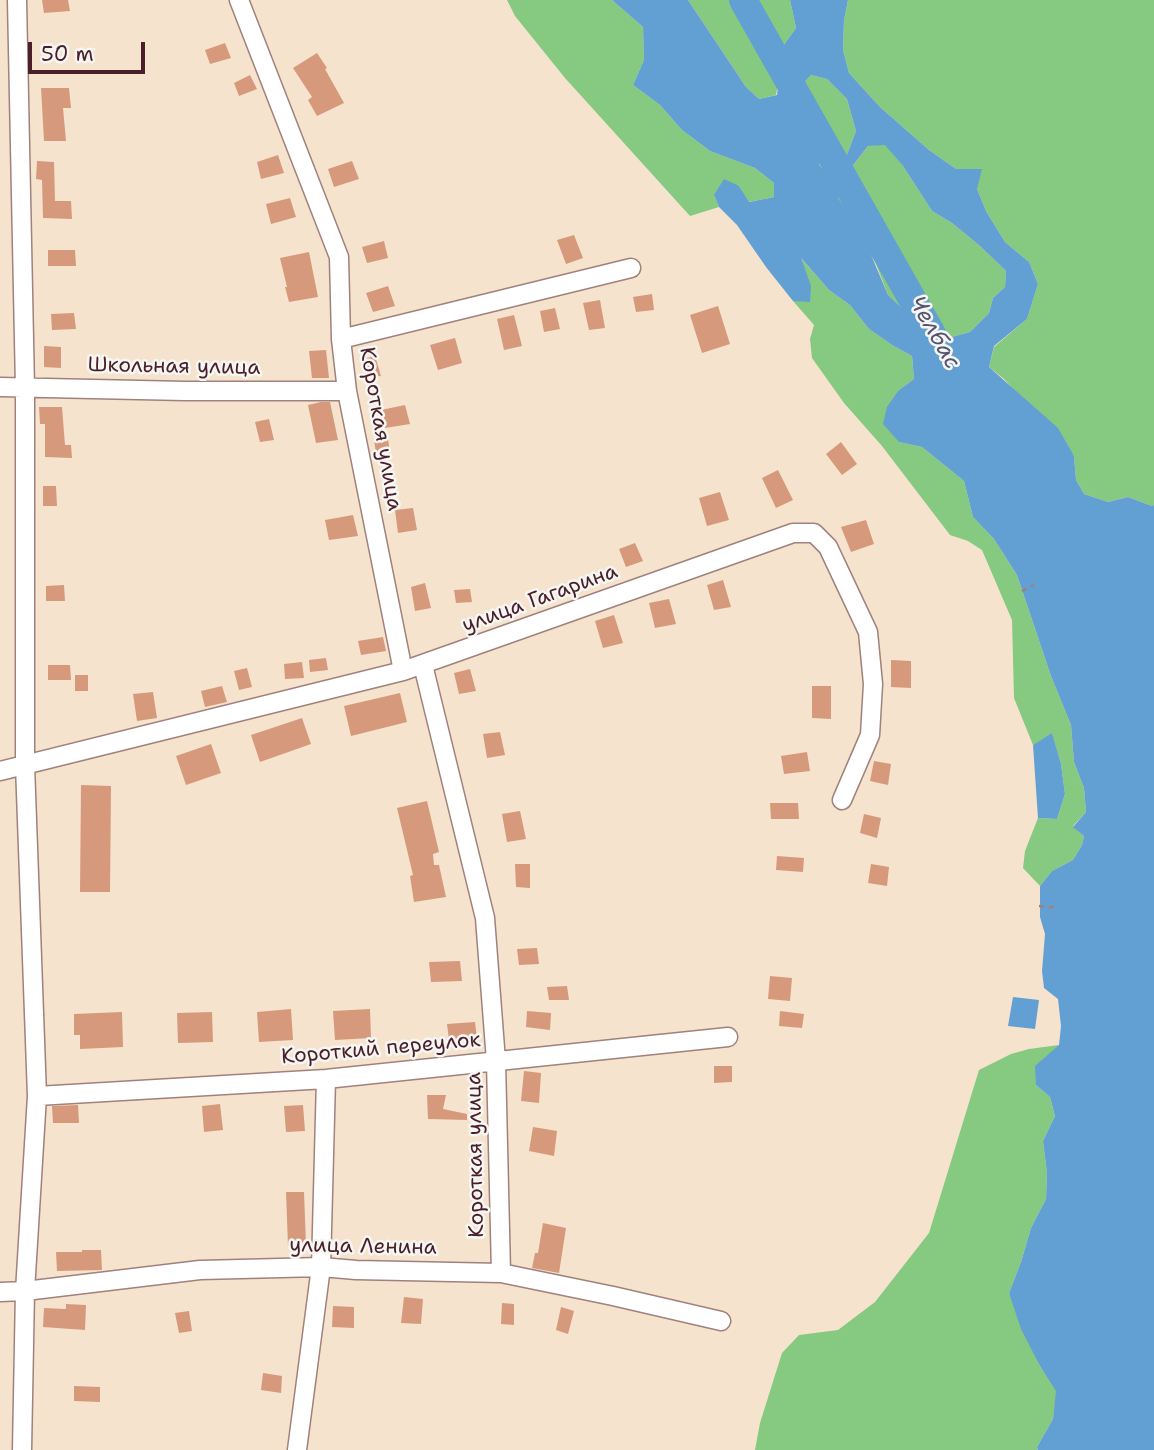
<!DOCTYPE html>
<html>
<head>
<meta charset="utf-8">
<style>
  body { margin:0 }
  #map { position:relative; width:1154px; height:1450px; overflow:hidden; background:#f5e3ce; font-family:"Shantell Sans",sans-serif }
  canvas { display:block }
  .scale { position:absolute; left:28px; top:42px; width:117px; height:32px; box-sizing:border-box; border:4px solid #4a1f2b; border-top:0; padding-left:9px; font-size:21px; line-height:24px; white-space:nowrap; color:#4a1f2b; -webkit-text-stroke:5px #f6f6f2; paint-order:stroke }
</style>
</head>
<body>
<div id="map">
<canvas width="1154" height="1450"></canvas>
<div class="scale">50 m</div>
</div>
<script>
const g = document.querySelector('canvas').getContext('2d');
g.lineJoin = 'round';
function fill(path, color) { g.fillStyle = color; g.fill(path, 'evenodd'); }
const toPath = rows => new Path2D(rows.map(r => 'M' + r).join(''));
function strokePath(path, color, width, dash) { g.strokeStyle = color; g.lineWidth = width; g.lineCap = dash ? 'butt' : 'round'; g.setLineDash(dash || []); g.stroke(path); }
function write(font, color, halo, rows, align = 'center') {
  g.font = font + ' "Shantell Sans",sans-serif'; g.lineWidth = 5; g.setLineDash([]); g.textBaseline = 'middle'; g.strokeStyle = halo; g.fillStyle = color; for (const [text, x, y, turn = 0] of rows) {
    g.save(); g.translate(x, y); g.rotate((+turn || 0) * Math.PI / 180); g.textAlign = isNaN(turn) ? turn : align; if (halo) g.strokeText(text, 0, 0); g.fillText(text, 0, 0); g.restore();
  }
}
const green = toPath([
  [507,0,612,0,643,27,644,60,633,85,660,105,682,130,710,151,755,168,774,183,774,197,748,202,739,186,714,195,719,207,690,216,565,78,515,16],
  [688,0,790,0,796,28,781,49,780,73,776,95,759,99,746,87],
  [848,0,1154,0,1154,505,1152,506,1128,497,1108,502,1084,494,1076,480,1074,456,1023,399,1004,379,989,367,994,347,1027,319,1038,284,1029,262,1005,242,986,211,977,189,956,169,929,150,880,107,849,73,843,50,844,20],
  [811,75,827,79,847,99,856,131,843,165,828,175,819,165,821,147,804,136,794,107,799,88],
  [885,144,903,166,932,211,952,223,980,246,1006,271,1005,287,993,298,989,313,970,332,944,339,923,328,888,295,876,264,838,198,850,169,868,146],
  [799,256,829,290,850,305,869,329,892,345,912,356,914,379,899,390,899,442,922,447,964,481,973,517,994,539,1017,575,1051,676,1071,725,1074,762,1084,788,1086,812,1073,826,1084,836,1082,845,1073,860,1052,871,1040,886,1023,868,1025,851,1038,818,1057,819,1065,794,1061,764,1052,734,1033,745,1014,698,1012,620,982,550,968,541,950,535,882,446,844,403,812,358,810,339,814,325,793,301,810,301],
  [1059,1045,1036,1085,1050,1097,1055,1116,1043,1141,1047,1173,1046,1199,1031,1228,1021,1262,1009,1293,1040,1366,1057,1391,1053,1419,1037,1447,1038,1450,755,1450,760,1423,782,1353,799,1335,838,1330,875,1302,929,1233,979,1070,1011,1054,1029,1049]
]);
const water = toPath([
  [612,0,688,0,746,87,759,99,777,95,780,73,781,49,796,28,790,0,848,0,844,20,843,50,849,73,880,107,929,150,956,169,982,169,977,189,986,211,1005,242,1029,262,1038,284,1027,319,994,346,989,367,1058,428,1074,456,1076,480,1084,494,1108,502,1128,497,1152,506,1154,505,1154,1450,1038,1450,1037,1447,1053,1419,1056,1391,1040,1366,1021,1329,1009,1293,1021,1262,1031,1228,1046,1199,1047,1173,1043,1141,1055,1116,1050,1097,1036,1085,1035,1066,1059,1045,1061,1026,1058,999,1044,988,1042,971,1045,934,1040,917,1040,886,1052,871,1073,860,1082,845,1084,836,1073,827,1086,812,1084,788,1074,762,1071,725,1051,676,1017,575,994,539,973,517,964,481,922,447,899,442,883,424,887,407,899,390,914,379,912,356,892,345,869,329,850,305,829,290,801,258,811,286,810,302,793,301,766,267,737,225,719,207,714,195,724,179,739,186,749,202,774,197,774,183,755,168,710,151,682,130,660,105,633,85,644,60,643,27],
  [811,75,827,79,847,99,856,131,843,165,828,175,819,165,821,147,804,136,794,107,799,88],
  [885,145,903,166,932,211,952,223,980,246,1006,271,1005,287,993,298,989,313,970,332,944,339,923,328,888,295,861,231,838,198,850,169,868,146],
  [1052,733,1061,764,1065,794,1057,819,1038,818,1033,745],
  [1013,997,1039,1000,1035,1029,1008,1026]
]);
const river = toPath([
  [743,0,950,366]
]);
const building = toPath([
  [42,0,68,0,70,11,44,13],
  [225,43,231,58,210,64,205,50],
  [317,53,327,68,325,69,344,103,317,116,308,100,312,97,293,68],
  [250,75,257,89,239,96,234,83],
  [41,88,69,88,71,108,63,108,66,141,44,141],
  [278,155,284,173,261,179,257,162],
  [37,161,54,162,55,201,71,201,72,219,43,218,42,180,36,179],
  [352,161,359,179,334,187,328,169],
  [290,198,296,217,271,224,266,204],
  [574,235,583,258,566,264,557,240],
  [384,241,388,258,367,263,362,247],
  [48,250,75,250,76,266,48,266],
  [309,252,318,297,289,302,285,287,287,287,280,258],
  [388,286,395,306,373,312,366,293],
  [652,294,654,310,636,312,633,297],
  [600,300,605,328,589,330,583,303],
  [718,306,730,344,702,353,690,315],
  [555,308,560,329,544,332,540,311],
  [74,313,76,329,52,330,51,314],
  [514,315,522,346,504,350,497,319],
  [455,338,462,363,438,370,430,345],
  [44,346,61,347,61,368,44,367],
  [326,350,329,378,312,378,309,351],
  [375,356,381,376,366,377,362,359],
  [321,402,330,402,338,440,316,443,308,405],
  [405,405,410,424,385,428,381,410],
  [39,407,62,407,65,445,71,445,72,458,45,457,45,424,40,424],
  [269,419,274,440,260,442,255,422],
  [388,439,391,459,377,460,374,440],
  [841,442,857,464,842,475,826,454],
  [778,470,793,500,776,508,762,478],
  [43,486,56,486,57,506,43,506],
  [720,492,729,520,707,526,699,498],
  [413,508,417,530,398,533,395,510],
  [353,515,358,536,329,540,325,520],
  [866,520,874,544,851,552,841,527],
  [635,543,643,561,626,567,619,549],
  [723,580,731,607,714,610,707,585],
  [425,583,431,608,415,611,411,587],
  [64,585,65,601,46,601,46,586],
  [470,589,472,602,456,603,454,590],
  [669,599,676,624,655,628,649,603],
  [614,615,623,643,603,648,595,621],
  [383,637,386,651,361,655,358,641],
  [326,658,328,670,310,672,309,660],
  [891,660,911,661,911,688,891,687],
  [302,662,304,678,285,679,284,664],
  [48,665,70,665,71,680,48,680],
  [247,668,252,687,239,690,234,671],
  [470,669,476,691,459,694,454,673],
  [75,675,88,675,88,691,75,691],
  [222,686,227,702,205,707,201,691],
  [812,686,831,686,831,719,812,718],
  [153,692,157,718,137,721,133,694],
  [400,693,407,722,351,736,344,706],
  [302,718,311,744,260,762,251,735],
  [500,732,505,755,487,758,483,734],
  [211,744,221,773,186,785,176,756],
  [807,752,810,771,784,774,781,756],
  [874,761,891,764,888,785,870,781],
  [81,785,111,786,110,892,80,892],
  [427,801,439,852,433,854,434,865,439,865,446,897,414,902,410,876,413,875,397,808],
  [770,803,798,803,799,819,771,819],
  [520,811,526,839,507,842,502,814],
  [864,814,881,818,877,838,860,833],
  [777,856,804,858,803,872,776,870],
  [515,864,530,864,530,888,516,887],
  [871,864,889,867,887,886,868,883],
  [537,948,539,964,519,965,517,949],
  [460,961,462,981,431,982,429,962],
  [770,976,792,978,790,1001,768,999],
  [567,986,569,1000,549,1000,547,987],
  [291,1009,293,1040,259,1042,257,1012],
  [370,1009,371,1038,335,1040,333,1011],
  [527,1011,551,1013,550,1030,526,1027],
  [780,1011,804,1014,802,1028,779,1026],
  [122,1012,123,1047,80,1049,80,1035,74,1035,74,1014],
  [212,1012,213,1042,178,1043,177,1013],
  [475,1022,477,1039,449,1040,447,1024],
  [714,1066,732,1066,732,1082,714,1083],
  [524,1071,541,1073,539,1103,521,1101],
  [427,1095,446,1095,443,1109,467,1114,467,1120,428,1119],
  [220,1104,223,1130,204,1132,202,1106],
  [78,1105,79,1123,53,1123,52,1106],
  [303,1105,305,1131,286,1132,284,1106],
  [533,1127,557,1131,554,1156,529,1151],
  [286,1192,304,1192,306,1245,288,1246],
  [543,1223,566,1228,559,1273,532,1268,535,1253,538,1253],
  [82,1250,101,1250,102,1270,57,1271,56,1252,82,1252],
  [404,1297,423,1299,421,1324,401,1323],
  [502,1303,514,1304,514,1325,501,1324],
  [66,1304,86,1305,85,1330,43,1327,44,1308,66,1309],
  [333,1306,354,1307,354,1328,332,1327],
  [561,1307,574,1311,568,1334,556,1330],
  [189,1311,192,1331,179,1333,175,1313],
  [263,1373,282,1376,281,1393,261,1390],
  [74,1386,100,1387,100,1402,74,1401]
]);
const path = toPath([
  [1022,591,1034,585],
  [1039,906,1058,908]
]);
const minor = toPath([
  [17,0,25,388,25,765,37,1096,25,1291,22,1450],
  [239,0,339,257,341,339,347,391,403,671],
  [341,339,631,268],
  [0,387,185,391,347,391],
  [423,665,485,918,496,1061,501,1273],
  [0,771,403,671,793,533,814,533,828,547,868,632,873,684,870,735,842,800],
  [37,1096,326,1079,728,1037],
  [0,1292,25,1291,200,1270,321,1267,356,1270,501,1273,613,1296,721,1321],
  [297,1450,321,1267,326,1079]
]);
const streetNames = [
  ["Школьная улица",174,367,1],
  ["Короткая улица",380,429,80],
  ["улица Гагарина",540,599,-20],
  ["Короткий переулок",381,1049,-5],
  ["Короткая улица",476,1155,-91],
  ["улица Ленина",363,1247,1]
];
const waterNames = [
  ["Челбас",934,333,60]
];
fill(green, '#86c981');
fill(water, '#629fd3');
strokePath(river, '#629fd3', 28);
fill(building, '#d7997b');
strokePath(minor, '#a0817c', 21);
strokePath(path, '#a0817c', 2.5, [5, 5]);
strokePath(minor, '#fff', 18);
write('21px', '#4a1f2b', '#f6f6f2', streetNames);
write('italic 23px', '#54526e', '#f6f6f2', waterNames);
</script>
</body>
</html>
